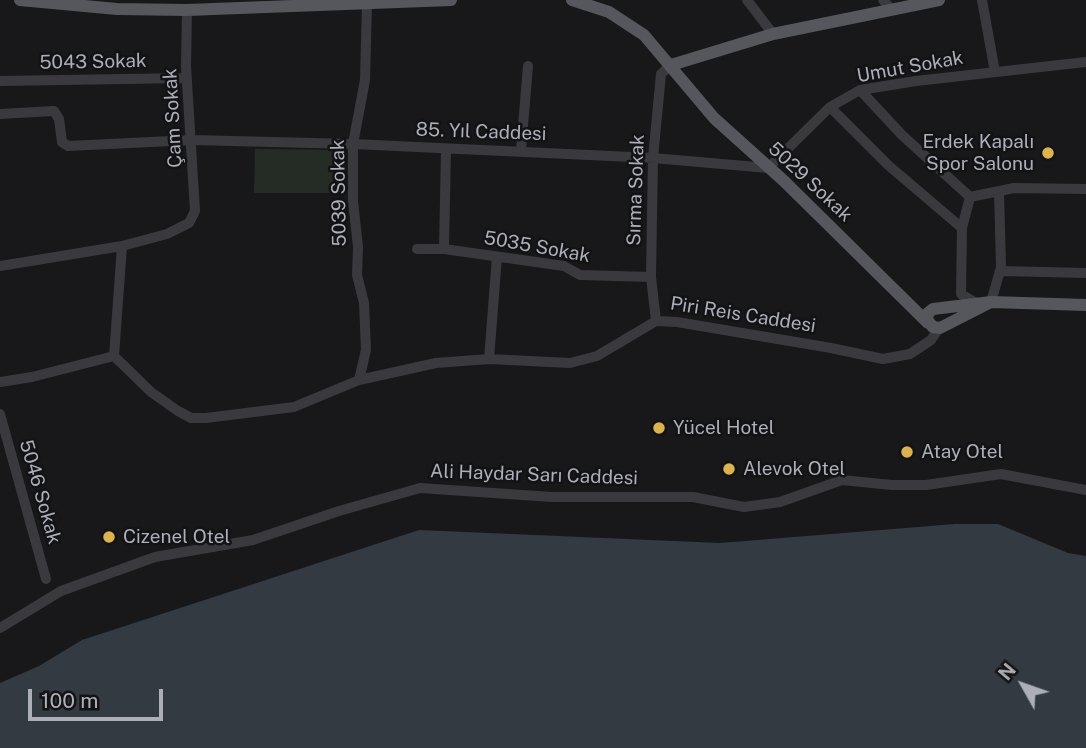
<!DOCTYPE html>
<html>
<head>
<meta charset="utf-8">
<style>
  body { margin:0 }
  #map { position:relative; width:1086px; height:748px; overflow:hidden; background:#18181a; font-family:"Public Sans",sans-serif }
  canvas { display:block }
  .north { position:absolute; left:988px; top:650px; width:70px; height:70px; -webkit-text-stroke:5px #131315; paint-order:stroke; rotate:310deg; font-size:19px; font-weight:700; line-height:28px; text-align:center; color:#acafb8 }
  .north::after { content:''; display:block; margin:auto; width:24px; height:32px; background:#acafb8; clip-path:polygon(50% 0,100% 100%,50% 72%,0 100%) }
  .scale { position:absolute; left:28px; top:689px; width:135px; height:32px; box-sizing:border-box; border:4px solid #acafb8; border-top:0; padding-left:9px; font-size:21px; line-height:24px; white-space:nowrap; color:#acafb8; -webkit-text-stroke:5px #131315; paint-order:stroke }
</style>
</head>
<body>
<div id="map">
<canvas width="1086" height="748"></canvas>
<div class="north">N</div>
<div class="scale">100 m</div>
</div>
<script>
const g = document.querySelector('canvas').getContext('2d');
g.lineJoin = 'round';
function fill(path, color) { g.fillStyle = color; g.fill(path, 'evenodd'); }
const toPath = rows => new Path2D(rows.map(r => 'M' + r).join(''));
function strokePath(path, color, width, dash) { g.strokeStyle = color; g.lineWidth = width; g.lineCap = dash ? 'butt' : 'round'; g.setLineDash(dash || []); g.stroke(path); }
function write(font, color, halo, rows, align = 'center') {
  g.font = font + ' "Public Sans",sans-serif'; g.lineWidth = 5; g.setLineDash([]); g.textBaseline = 'middle'; g.strokeStyle = halo; g.fillStyle = color; for (const [text, x, y, turn = 0] of rows) {
    g.save(); g.translate(x, y); g.rotate((+turn || 0) * Math.PI / 180); g.textAlign = isNaN(turn) ? turn : align; if (halo) g.strokeText(text, 0, 0); g.fillText(text, 0, 0); g.restore();
  }
}
const green = toPath([
  [255,149,346,150,346,193,254,193]
]);
const water = toPath([
  [955,524,998,524,1068,553,1086,556,1086,748,0,748,0,683,39,666,82,640,419,530,720,543]
]);
const minor = toPath([
  [747,0,773,34],
  [883,0,891,9],
  [982,0,995,72],
  [0,81,187,78],
  [860,90,902,135,970,197],
  [830,107,888,165,962,228],
  [0,114,54,111,59,119,62,142,68,146,192,140,353,144,653,158,768,168,830,107,860,90,916,81,1086,62],
  [521,150,528,66],
  [970,197,1014,188,1086,189],
  [970,197,962,228,961,294,976,303],
  [417,249,444,249,564,266,580,275,651,277],
  [444,249,446,149],
  [0,266,122,246,167,234,189,223,195,211,186,66,187,10],
  [1000,271,1086,273],
  [991,302,1001,267,999,191],
  [656,321,651,277,653,158,661,74,671,65],
  [114,356,122,246],
  [489,359,497,257],
  [359,380,366,350,364,303,357,275,358,247,353,201,353,144,365,80,367,3],
  [0,382,32,377,114,356,151,392,178,411,191,418,206,418,294,407,359,380,436,363,489,359,570,363,597,356,656,321,677,322,831,348,883,359,910,354,931,340,939,328],
  [0,414,46,579],
  [0,628,61,591,155,557,253,540,339,511,420,488,552,497,693,497,744,507,780,502,842,480,892,485,926,485,1001,474,1086,490]
]);
const major = toPath([
  [20,0,117,9,187,10,451,0],
  [572,0,609,12,644,35,714,118,784,181,928,323],
  [671,65,773,34,939,0],
  [991,302,940,328,933,327,927,320,928,313,933,309,991,302,1086,305]
]);
const markers = [
  [1048,153,7,"#dcb34e"],
  [659,428,7,"#dcb34e"],
  [907,452,7,"#dcb34e"],
  [729,469,7,"#dcb34e"],
  [109,537,7,"#dcb34e"]
];
const streetNames = [
  ["5043 Sokak",93,62,-1],
  ["Umut Sokak",910,67,-10],
  ["Çam Sokak",173,118,-93],
  ["85. Yıl Caddesi",481,132,2],
  ["5029 Sokak",810,182,43],
  ["Sırma Sokak",636,190,-88],
  ["5039 Sokak",339,193,-91],
  ["5035 Sokak",537,247,10],
  ["Piri Reis Caddesi",743,315,9],
  ["Ali Haydar Sarı Caddesi",534,475,2],
  ["5046 Sokak",40,492,74]
];
const poiNames = [
  ["Erdek Kapalı",1034,142,"right"],
  ["Spor Salonu",1034,164,"right"],
  ["Yücel Hotel",673,428],
  ["Atay Otel",921,452],
  ["Alevok Otel",743,469],
  ["Cizenel Otel",123,537]
];
fill(green, '#252c26');
fill(water, '#343a41');
strokePath(minor, '#3a3a3e', 10);
strokePath(major, '#56575d', 12);
for (const [x, y, r, color] of markers) { const dot = new Path2D(); dot.arc(x, y, r, 0, 2 * Math.PI); g.fillStyle = color; g.fill(dot); strokePath(dot, '#131315', 2.5); }
write('19px', '#acafb8', '#131315', streetNames);
write('19px', '#acafb8', '#131315', poiNames, 'left');
</script>
</body>
</html>
